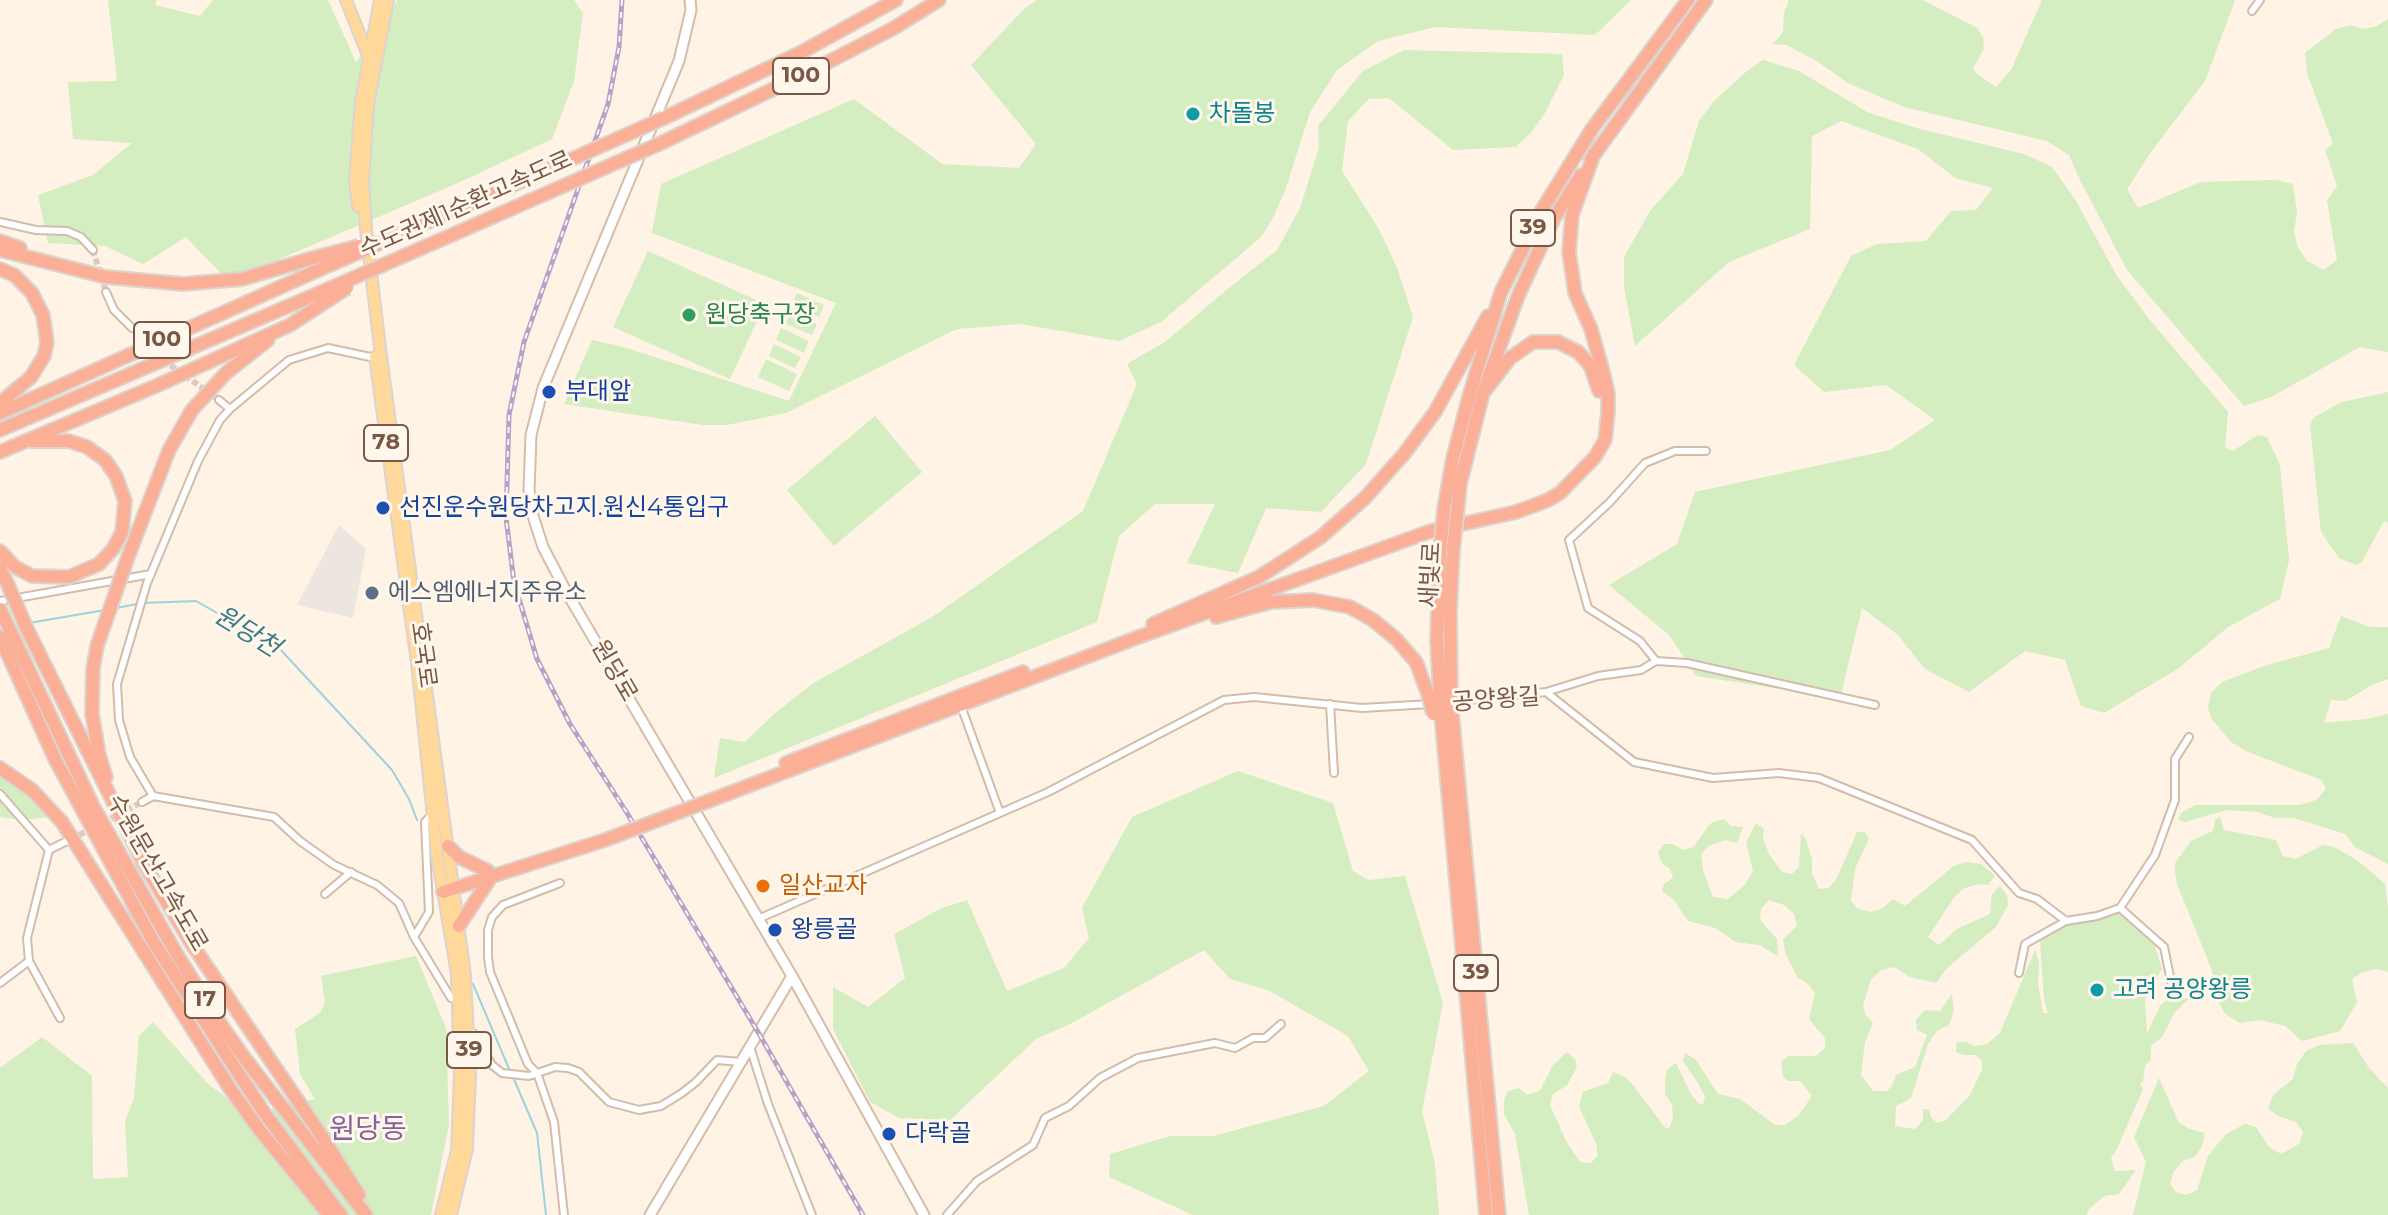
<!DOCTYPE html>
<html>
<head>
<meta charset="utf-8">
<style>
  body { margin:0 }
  canvas { display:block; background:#fef3e4 }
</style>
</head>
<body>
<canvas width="2388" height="1215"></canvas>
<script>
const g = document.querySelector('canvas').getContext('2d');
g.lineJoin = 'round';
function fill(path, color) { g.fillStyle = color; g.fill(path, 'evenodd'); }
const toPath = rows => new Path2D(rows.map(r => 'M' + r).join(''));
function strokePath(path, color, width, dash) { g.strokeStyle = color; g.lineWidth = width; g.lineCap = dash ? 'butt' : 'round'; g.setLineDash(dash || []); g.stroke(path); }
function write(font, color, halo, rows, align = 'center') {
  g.font = font + ' Montserrat,"Noto Sans KR",sans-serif'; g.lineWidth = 6; g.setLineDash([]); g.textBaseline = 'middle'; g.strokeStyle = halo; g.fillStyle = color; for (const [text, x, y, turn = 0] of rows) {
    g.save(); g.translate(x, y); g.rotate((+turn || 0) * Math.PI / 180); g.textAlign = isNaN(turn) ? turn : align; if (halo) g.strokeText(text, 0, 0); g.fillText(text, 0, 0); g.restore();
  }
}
const industrial = toPath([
  [339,525,366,549,353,618,297,605]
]);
const green = toPath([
  [108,0,157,0,155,5,200,16,213,0,328,0,356,62,397,0,574,0,583,13,574,81,552,139,458,183,228,281,186,237,143,264,105,246,48,243,38,195,93,175,132,143,73,139,68,82,117,81],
  [1037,0,1631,0,1595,35,1435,27,1378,41,1337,70,1310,112,1286,188,1273,218,1261,237,1161,322,1119,341,1020,324,957,329,786,413,727,425,703,425,564,404,592,340,627,348,789,401,836,303,652,233,661,184,854,99,942,164,1019,168,1036,144,971,65,1025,8],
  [1789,0,1923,0,1977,28,1983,37,1984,49,1973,68,1977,74,1996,87,2011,70,2042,0,2235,0,2205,81,2151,152,2127,189,2138,208,2201,182,2276,180,2293,184,2297,214,2294,230,2297,246,2307,261,2324,270,2337,260,2327,201,2337,186,2325,150,2333,144,2307,73,2305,53,2336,29,2350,25,2365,29,2377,26,2388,19,2388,352,2360,347,2271,397,2244,406,2127,270,2080,180,2069,155,2047,141,1904,107,1848,83,1817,61,1786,45,1773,44,1783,32,1784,13],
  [1404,50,1562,54,1564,75,1545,113,1530,134,1515,147,1453,150,1389,98,1369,99,1348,121,1342,171,1380,231,1397,268,1413,317,1366,464,1321,512,1266,508,1238,573,1187,563,1215,504,1155,504,1119,536,1097,622,714,778,720,738,745,742,774,714,812,684,932,617,1083,511,1137,384,1127,364,1165,342,1224,292,1277,250,1300,208,1319,148,1318,126,1363,71],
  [1763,60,1799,71,1869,113,1920,129,2024,154,2052,167,2076,201,2117,276,2149,319,2228,412,2225,447,2233,451,2258,435,2267,437,2280,465,2289,560,2280,599,2228,627,2179,668,2104,713,2081,706,2065,660,2025,651,1969,692,1925,669,1898,635,1862,608,1840,698,1696,676,1670,636,1609,585,1677,544,1695,492,1890,450,1935,420,1886,385,1824,392,1794,365,1851,256,1877,244,1926,241,1951,211,1976,210,1993,188,1955,178,1918,149,1841,121,1812,136,1810,229,1729,262,1635,346,1624,287,1624,257,1650,211,1683,174,1699,121,1714,101,1747,71],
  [648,251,765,304,730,379,613,327],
  [797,293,824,305,819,317,792,305],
  [790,313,817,324,812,335,786,324],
  [781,328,809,341,804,353,776,340],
  [774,344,801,357,795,368,769,356],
  [766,359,797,374,789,391,758,377],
  [2388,392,2388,523,2384,521,2361,563,2356,565,2339,558,2321,532,2310,425,2314,417,2342,402],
  [875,416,922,472,834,546,787,490],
  [2341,616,2370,627,2388,627,2388,679,2372,685,2345,701,2331,700,2324,723,2367,719,2388,714,2388,864,2355,847,2345,834,2294,818,2275,818,2258,812,2227,810,2185,822,2178,820,2181,813,2195,805,2300,805,2316,800,2326,789,2322,780,2248,752,2231,742,2211,718,2208,707,2211,693,2222,682,2264,666,2329,648],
  [1238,771,1333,803,1353,871,1368,880,1405,876,1443,1003,1422,1111,1435,1164,1439,1215,1193,1215,1109,1177,1110,1154,1170,1136,1214,1136,1324,1106,1369,1071,1348,1036,1268,990,1230,979,1204,950,1068,1025,1036,1039,950,1120,899,1118,870,1102,833,1029,833,987,868,1007,905,978,894,934,942,908,967,900,1007,991,1064,968,1089,938,1082,908,1132,817],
  [0,772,58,816,23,820,0,817],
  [2220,817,2224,830,2276,840,2283,856,2295,859,2323,845,2334,847,2357,860,2385,884,2388,907,2388,972,2377,969,2363,972,2352,979,2357,1002,2340,1031,2302,1041,2285,1026,2260,1020,2240,1023,2225,1014,2217,999,2212,970,2177,884,2175,873,2175,863,2191,841,2213,831,2215,820],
  [1724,819,1731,826,1743,827,1737,843,1725,840,1708,846,1701,855,1703,870,1713,897,1728,899,1745,885,1753,871,1746,842,1756,823,1764,829,1763,838,1769,854,1782,872,1792,874,1799,867,1801,834,1805,838,1812,859,1812,873,1819,889,1829,888,1837,878,1857,832,1864,832,1869,838,1855,869,1851,900,1856,908,1871,912,1883,908,1893,899,1905,906,1954,866,1966,862,1981,864,1995,876,1988,885,1978,884,1963,889,1955,896,1928,937,1939,945,1957,929,1990,914,1992,894,2000,886,2007,895,2008,905,1996,927,1947,968,1936,983,1910,977,1894,967,1881,970,1871,980,1863,1005,1865,1014,1873,1023,1865,1042,1861,1075,1873,1091,1887,1091,1892,1086,1896,1075,1915,1067,1927,1035,1917,1030,1916,1020,1925,1010,1940,1011,1952,994,1954,1010,1949,1025,1937,1031,1928,1044,1911,1098,1896,1106,1895,1126,1915,1129,1923,1120,1923,1109,1929,1109,1931,1117,1937,1123,1946,1120,1970,1095,1982,1070,1982,1061,1976,1055,1965,1055,1956,1052,1957,1042,1966,1042,1974,1046,1987,1044,2000,1033,2035,950,2039,962,2038,983,2043,1013,2048,1013,2044,1000,2040,941,2077,920,2116,911,2153,940,2162,969,2145,999,2147,1034,2160,1006,2169,998,2189,999,2175,1012,2162,1037,2151,1046,2151,1060,2145,1066,2143,1082,2140,1084,2143,1089,2117,1149,2111,1158,2115,1171,2136,1170,2119,1194,2104,1196,2088,1210,2087,1215,1529,1215,1515,1134,1504,1114,1504,1101,1508,1091,1519,1088,1527,1095,1540,1091,1553,1065,1567,1052,1575,1059,1577,1067,1567,1085,1553,1094,1550,1105,1566,1141,1580,1162,1591,1163,1597,1156,1597,1146,1579,1106,1583,1092,1608,1083,1613,1072,1625,1077,1633,1085,1666,1129,1670,1127,1673,1117,1672,1105,1665,1094,1665,1081,1667,1069,1676,1063,1691,1094,1698,1103,1703,1105,1705,1097,1698,1083,1683,1061,1685,1053,1696,1060,1718,1094,1740,1099,1775,1125,1785,1125,1798,1116,1812,1096,1800,1081,1788,1081,1783,1076,1781,1062,1788,1056,1816,1056,1825,1048,1825,1038,1809,1019,1815,993,1808,984,1797,977,1786,955,1783,940,1797,926,1794,914,1784,905,1769,900,1761,909,1760,920,1777,939,1778,956,1760,945,1736,942,1715,928,1688,921,1674,900,1662,891,1664,884,1673,878,1670,869,1662,863,1658,853,1664,844,1672,844,1684,850,1693,847,1711,823],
  [416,956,446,1028,449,1124,431,1215,0,1215,0,1068,42,1037,92,1076,93,1179,128,1177,125,1121,134,1098,139,1036,153,1022,209,1085,251,1114,315,1099,300,1074,295,1029,320,1013,325,1002,321,976],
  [2353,1043,2369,1068,2388,1088,2388,1215,2133,1215,2146,1162,2134,1137,2159,1078,2179,1123,2190,1129,2205,1133,2202,1146,2195,1157,2183,1161,2174,1171,2170,1184,2176,1192,2186,1195,2197,1190,2208,1156,2216,1146,2226,1134,2245,1124,2256,1127,2269,1147,2281,1154,2299,1144,2303,1132,2296,1122,2278,1116,2268,1108,2274,1094,2293,1079,2297,1064,2306,1051,2319,1045]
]);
const stream = toPath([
  [143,603,196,601,279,648,392,770,409,799,417,820],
  [116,608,137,604],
  [29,623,105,610],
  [473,984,510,1071],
  [513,1077,537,1133,546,1215]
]);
const streetTunnel = toPath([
  [93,250,106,292],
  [132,328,155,354,219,400],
  [103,823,142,802],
  [71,839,93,828]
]);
const street = toPath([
  [2252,11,2260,0],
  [0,222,36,230,67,231,81,237,93,250],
  [106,292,114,310,132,328],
  [219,400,230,409],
  [0,601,151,574],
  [1656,661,1640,641,1588,608,1569,540,1610,502,1645,463,1675,451,1706,451],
  [1546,692,1598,676,1641,670,1656,661,1687,663,1875,705],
  [1450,702,1546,692,1634,762,1713,778,1779,773,1819,778,1972,840,2019,893,2037,899,2066,921,2097,916,2120,908,2155,855,2175,800,2175,759,2189,737],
  [1330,704,1334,773],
  [961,706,1000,813],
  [0,794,49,850,67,841],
  [153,796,130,757,119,720,117,684,147,583,198,461,220,420,230,409,289,360,328,348,375,358],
  [142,802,153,796,274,817,300,841,334,865,377,885,399,903,414,937,451,998],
  [49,850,27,938,29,961,60,1018],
  [560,883,503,905,492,917,488,930,488,957,490,972,528,1064,537,1073,554,1122,564,1215],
  [325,894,351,872],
  [2120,908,2164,947,2174,996],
  [758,919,1048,792,1224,700,1254,697,1362,708,1431,704],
  [414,937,429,912,425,822,433,813],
  [2019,973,2025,944,2066,921],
  [0,983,29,961],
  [473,1033,492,1065,502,1073,529,1076,555,1067,568,1068,579,1072,609,1102,639,1110,661,1106,682,1093,696,1082,717,1060,741,1062],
  [750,1047,768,1104,812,1215],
  [947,1215,977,1181,1033,1145,1045,1118,1069,1106,1100,1078,1138,1058,1215,1043,1235,1048,1253,1038,1265,1038,1281,1024]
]);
const secondary = toPath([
  [690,0,691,10,679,61,543,388,531,435,529,490,533,516,543,547,567,593,792,976,924,1215],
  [650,1215,792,976]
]);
const primary = toPath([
  [346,0,369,58],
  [388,0,368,104,363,182,366,229,381,356,465,975,470,1075,467,1149,451,1215],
  [358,206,355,180,361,102,380,0],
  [375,357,417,663,437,855,457,974,460,1074,457,1150,441,1215]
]);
const highway = toPath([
  [664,118,798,54,896,0],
  [659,144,811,71,894,28,939,0],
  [1591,159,1706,0],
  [444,215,545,171],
  [454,234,529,201],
  [0,241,20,248],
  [0,250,106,277,183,284,242,279,313,258],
  [0,269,14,275,32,293,43,315,47,342,44,356,31,377,0,403],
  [1483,393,1510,358,1533,342,1558,342,1578,352,1590,365,1599,391],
  [0,413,314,272],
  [0,430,319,293],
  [0,452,156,386,290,325,327,301],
  [1458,505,1460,484,1483,393,1518,296,1554,218,1581,175],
  [1444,509,1453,458,1470,393,1501,292,1542,210,1592,129,1688,0],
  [0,551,15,567,32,576,69,577,99,564,113,549,122,532,125,501,116,476,105,460,87,447,69,441,32,441],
  [1440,553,1437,639,1440,696],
  [128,557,169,450,192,410,226,373,268,340],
  [0,568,8,585],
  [0,609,94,808,176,953,215,1016,246,1060,366,1215],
  [1216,617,1271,602,1313,600,1350,607,1373,620,1396,639,1416,662,1429,697],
  [1153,624,1259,577,1321,537,1365,498,1404,454,1435,412,1488,316],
  [27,629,144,864,191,943,317,1129,359,1195],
  [0,637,55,759,154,943,265,1114,341,1215],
  [97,646,93,669,92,713,99,755,106,777],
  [1451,695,1450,610,1453,550],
  [1452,712,1499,1215],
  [1441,713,1486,1215],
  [786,763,1023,672],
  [0,768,32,790,62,822,229,1087,258,1128,329,1215],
  [727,794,1136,638,1431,531,1516,512,1546,501,1560,493,1595,457,1605,440,1608,412,1608,393,1602,368,1591,329,1575,293,1569,252,1572,215,1594,154],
  [448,846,459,857,488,871],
  [443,892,605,840],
  [459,926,491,877]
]);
const rail = toPath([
  [622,0,619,47,608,104,524,342,509,415,506,518,514,582,537,659,570,724,627,813,758,1032,863,1215]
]);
const highwayBridge = toPath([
  [545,171,664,118],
  [529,201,659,144],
  [313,258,359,246],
  [314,272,444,215],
  [319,293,454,234],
  [327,301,347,288],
  [1453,550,1458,505],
  [1440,553,1444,509],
  [8,585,27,629],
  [97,646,128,557],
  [1451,695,1452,712],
  [1440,696,1441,713],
  [1429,697,1433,714],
  [605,840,727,794]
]);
const markers = [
  [1193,114,8,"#0f9aa8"],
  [689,315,8,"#2e9e5b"],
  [549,392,8,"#1a4fb4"],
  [383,508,8,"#1a4fb4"],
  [372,593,8,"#5c6f8a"],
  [763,886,8,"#e8710a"],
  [775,930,8,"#1a4fb4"],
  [2097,990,8,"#0f9aa8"],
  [889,1134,8,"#1a4fb4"]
];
const shields = [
  [801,76,56],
  [1533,228,44],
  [162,340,56],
  [386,443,44],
  [1476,973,44],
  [205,1000,40],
  [469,1050,44]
];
const shieldNames = [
  ["100",801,76],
  ["39",1533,228],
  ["100",162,340],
  ["78",386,443],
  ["39",1476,973],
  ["17",205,1000],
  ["39",469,1050]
];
const cultureNames = [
  ["차돌봉",1209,114],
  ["고려 공양왕릉",2113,990]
];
const streetNames = [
  ["수도권제1순환고속도로",466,205,-24],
  ["새빛로",1431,575,-87],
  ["호국로",423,655,82],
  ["원당로",614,671,60],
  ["공양왕길",1496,700,-4],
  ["수원문산고속도로",157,873,60]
];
const leisureNames = [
  ["원당축구장",705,315]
];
const transitNames = [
  ["부대앞",565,392],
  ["선진운수원당차고지.원신4통입구",399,508],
  ["왕릉골",791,930],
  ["다락골",905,1134]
];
const serviceNames = [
  ["에스엠에너지주유소",388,593]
];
const foodNames = [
  ["일산교자",779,886]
];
const waterNames = [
  ["원당천",247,632,32]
];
const quarterNames = [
  ["원당동",368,1130]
];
fill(industrial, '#ede5df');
fill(green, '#d4edc1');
strokePath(stream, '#9cd3dc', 2);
strokePath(streetTunnel, '#ddccbd', 6, [6, 3]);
strokePath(street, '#d3bcac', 10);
strokePath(secondary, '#d6bca9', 13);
strokePath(primary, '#dcd4cf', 14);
strokePath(highway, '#dcd4cf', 16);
strokePath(street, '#fff', 6);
strokePath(secondary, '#fff', 9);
strokePath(primary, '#ffd89a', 10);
strokePath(highway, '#fcaf97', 12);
strokePath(rail, '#b6a1c9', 5);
strokePath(rail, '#fff7ec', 2, [6]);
strokePath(highwayBridge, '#dcd4cf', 16, []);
strokePath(highwayBridge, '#fcaf97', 12);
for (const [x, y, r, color] of markers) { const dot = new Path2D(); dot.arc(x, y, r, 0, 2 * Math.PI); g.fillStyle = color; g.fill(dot); strokePath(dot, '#fff7ec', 3); }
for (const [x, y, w] of shields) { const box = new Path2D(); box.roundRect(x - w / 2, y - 18, w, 36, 6); g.fillStyle = '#fff7ec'; g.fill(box); strokePath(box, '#795847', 2); }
write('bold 22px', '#795847', null, shieldNames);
write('24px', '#0d838f', '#fff7ec', cultureNames, 'left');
write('24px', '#795847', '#fff7ec', streetNames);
write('24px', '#27864d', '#fff7ec', leisureNames, 'left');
write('24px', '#164399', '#fff7ec', transitNames, 'left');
write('24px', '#4e5e75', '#fff7ec', serviceNames, 'left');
write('24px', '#c56008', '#fff7ec', foodNames, 'left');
write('italic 26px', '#3c7b87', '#fff7ec', waterNames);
write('28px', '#88629d', '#fff7ec', quarterNames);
</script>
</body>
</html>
